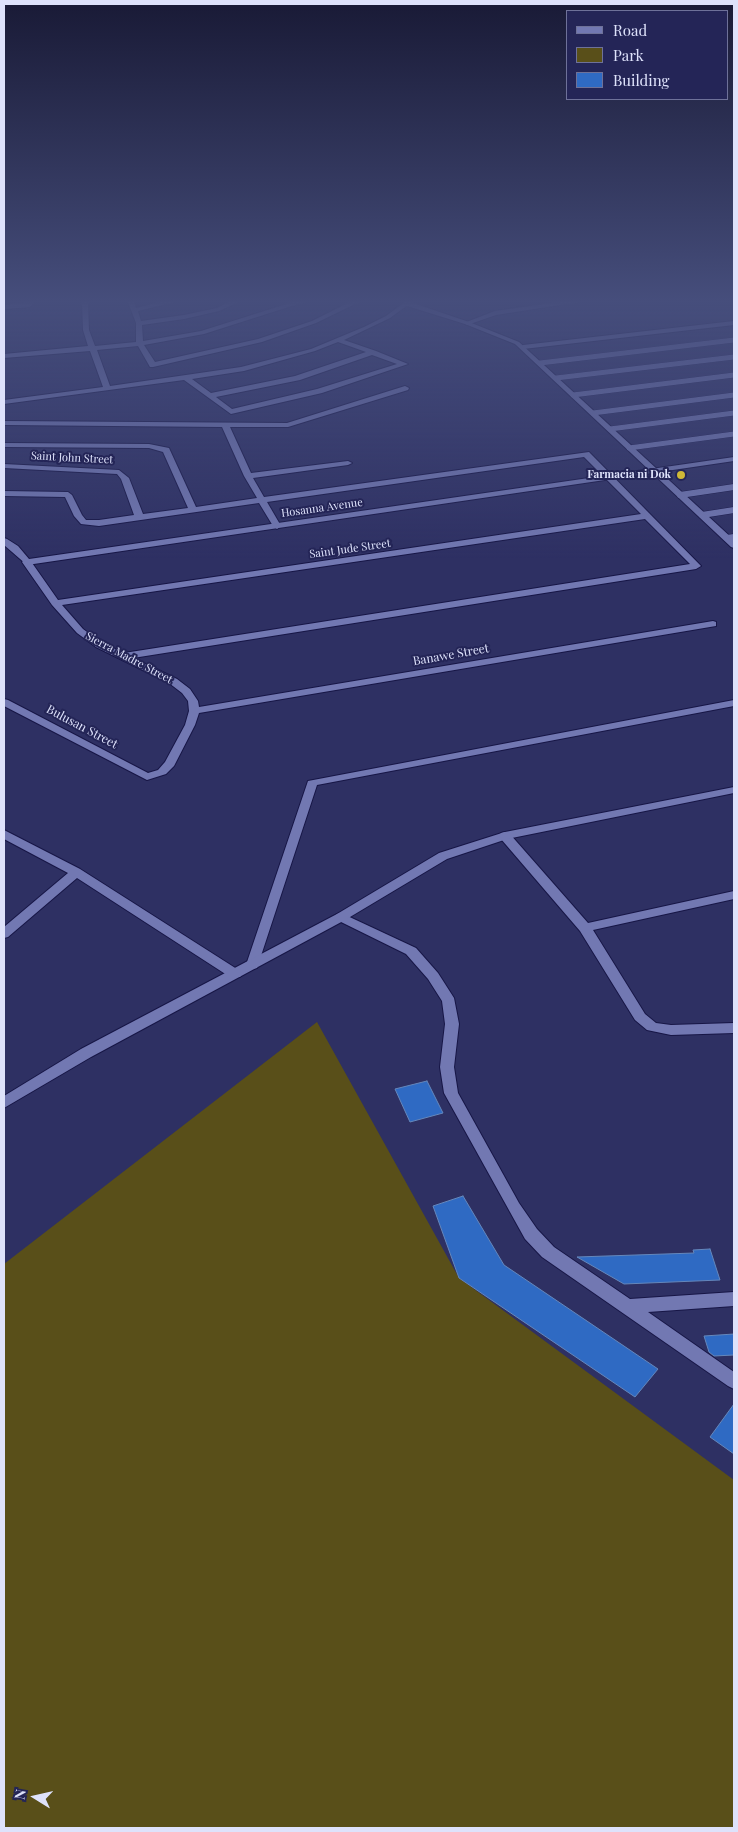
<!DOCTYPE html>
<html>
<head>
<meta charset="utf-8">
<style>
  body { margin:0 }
  #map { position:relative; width:738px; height:1832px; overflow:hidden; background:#2e3063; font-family:"Playfair Display",serif }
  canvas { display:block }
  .frame { position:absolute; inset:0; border:5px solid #dee2fb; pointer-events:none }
  .legend { position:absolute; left:566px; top:10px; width:162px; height:90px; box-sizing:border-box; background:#242557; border:1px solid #6e7199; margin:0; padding:6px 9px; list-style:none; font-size:15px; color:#dee2fb }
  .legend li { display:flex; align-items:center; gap:10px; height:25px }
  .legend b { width:25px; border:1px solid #6e7199 }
  .north { position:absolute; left:10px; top:1772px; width:50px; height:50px; -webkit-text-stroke:4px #242557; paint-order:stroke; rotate:280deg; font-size:14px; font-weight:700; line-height:20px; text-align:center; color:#dee2fb }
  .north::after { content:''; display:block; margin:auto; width:18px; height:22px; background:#dee2fb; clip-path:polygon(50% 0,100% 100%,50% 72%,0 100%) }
</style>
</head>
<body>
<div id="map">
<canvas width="738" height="1832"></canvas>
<div class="frame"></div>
<ul class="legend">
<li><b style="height:6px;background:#7278b2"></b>Road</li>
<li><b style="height:14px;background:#594f19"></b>Park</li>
<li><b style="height:14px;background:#2f6ac3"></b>Building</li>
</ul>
<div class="north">N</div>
</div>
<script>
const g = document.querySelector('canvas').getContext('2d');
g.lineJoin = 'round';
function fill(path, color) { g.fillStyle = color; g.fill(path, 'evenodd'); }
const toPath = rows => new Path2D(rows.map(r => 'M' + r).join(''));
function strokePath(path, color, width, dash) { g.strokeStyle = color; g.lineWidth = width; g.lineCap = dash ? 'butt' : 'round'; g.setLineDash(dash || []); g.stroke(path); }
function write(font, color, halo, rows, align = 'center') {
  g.font = font + ' "Playfair Display",serif'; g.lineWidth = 4; g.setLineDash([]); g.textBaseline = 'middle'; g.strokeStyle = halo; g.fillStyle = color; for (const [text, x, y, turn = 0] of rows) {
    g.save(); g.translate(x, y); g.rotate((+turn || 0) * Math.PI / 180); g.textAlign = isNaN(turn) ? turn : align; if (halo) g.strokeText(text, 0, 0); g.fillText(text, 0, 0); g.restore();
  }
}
const green = toPath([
  [317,1022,459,1278,734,1480,734,1828,4,1828,4,1264]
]);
const building = toPath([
  [427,1081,443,1113,410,1122,395,1089,427,1081],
  [463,1196,504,1265,658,1369,635,1397,459,1278,433,1206,463,1196],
  [710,1249,720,1280,624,1284,577,1257,694,1253,693,1250,710,1249],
  [734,1334,734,1355,714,1356,709,1352,704,1336,734,1334],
  [734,1404,734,1454,710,1437,734,1404]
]);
const serviceFar1 = toPath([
  [540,363,734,340],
  [556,378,734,357],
  [573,395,734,375],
  [593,413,734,395],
  [610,429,734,413],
  [629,448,734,434]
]);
const service = toPath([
  [680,495,734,487],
  [702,515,734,510],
  [727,538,734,537]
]);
const minor = toPath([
  [34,302,30,307,4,309,4,305,34,302],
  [82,302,88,302,89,330,95,346,136,342,136,323,128,302,134,302,136,308,161,302,174,302,138,311,141,321,184,315,217,308,229,302,238,302,219,311,184,319,142,325,143,341,201,331,293,302,304,302,204,334,144,345,155,362,258,339,312,321,350,302,359,302,316,323,262,342,153,367,150,367,138,346,97,350,110,386,241,367,311,349,364,327,386,316,405,302,409,304,390,318,344,340,376,351,408,364,322,393,231,414,184,380,4,404,4,400,103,387,90,351,4,358,4,354,88,346,83,330,82,302],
  [338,342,366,352,295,376,211,393,192,379,244,371,315,351,338,342],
  [372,355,397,364,317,389,232,409,216,397,300,380,372,355],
  [559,302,578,302,496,315,467,325,464,323,495,311,559,302],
  [734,321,734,325,523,349,520,347,523,345,734,321],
  [405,386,409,388,408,390,288,427,230,427,251,473,348,461,352,463,348,465,253,478,264,497,589,452,701,566,696,569,133,658,177,679,190,689,198,701,199,707,713,621,716,622,716,626,199,713,195,725,174,766,166,774,147,780,4,706,4,699,8,700,148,773,158,770,165,762,185,725,189,711,188,701,182,693,169,683,96,647,77,633,52,605,22,562,24,560,30,560,58,600,641,514,584,457,267,502,281,526,277,529,273,526,259,503,99,526,81,524,74,516,65,497,4,496,4,491,68,492,72,495,82,515,86,520,99,520,134,515,121,479,117,474,4,468,4,464,119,470,129,478,143,514,188,508,163,452,149,448,4,447,4,443,149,444,169,448,196,507,257,498,244,476,222,427,4,425,4,421,287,423,405,386],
  [645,519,690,564,124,653,102,643,83,629,62,605,645,519],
  [734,700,734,706,317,785,258,965,257,968,252,969,247,968,246,965,308,781,734,700],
  [4,830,80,869,240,971,242,974,240,977,230,977,77,878,8,937,4,938,4,927,68,873,4,839,4,830],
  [505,832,509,833,588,923,734,891,734,899,593,930,645,1014,656,1023,671,1025,734,1023,734,1033,671,1035,647,1030,635,1020,580,931,501,839,499,836,501,833,505,832],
  [341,913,416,948,438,973,454,998,459,1024,454,1067,458,1093,519,1203,537,1229,554,1247,630,1299,734,1292,734,1306,648,1312,734,1372,734,1389,728,1386,542,1257,525,1239,444,1093,440,1067,445,1024,442,1001,428,979,406,954,337,920,335,917,337,914,341,913]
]);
const tertiary = toPath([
  [404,302,410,302,469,322,519,342,734,540,734,548,731,547,515,344,465,324,404,305,404,302],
  [734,787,734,793,507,839,447,859,345,920,91,1057,4,1108,4,1096,81,1049,337,914,439,853,505,832,734,787]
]);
const secondary = toPath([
  [734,457,734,461,27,565,4,545,4,538,7,539,18,546,29,559,734,457]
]);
const markers = [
  [681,475,5,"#cfb837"]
];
const farStreetnames = [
  ["Saint John Street",72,458,3],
  ["Hosanna Avenue",322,508,-8],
  ["Saint Jude Street",350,549,-8],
  ["Sierra Madre Street",129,658,28]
];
const farPoinames = [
  ["Farmacia ni Dok",671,475]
];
const streetNames = [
  ["Banawe Street",451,655,-10],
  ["Bulusan Street",82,727,28]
];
fill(green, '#594f19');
fill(building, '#2f6ac3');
strokePath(building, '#6587bb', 1);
strokePath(serviceFar1, '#171646', 5.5);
strokePath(service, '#171646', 7);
strokePath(minor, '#171646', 2);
strokePath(tertiary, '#171646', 2);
strokePath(secondary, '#171646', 2);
strokePath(serviceFar1, '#7278b2', 5);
strokePath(service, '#7278b2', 6);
fill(minor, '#7278b2');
fill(tertiary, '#7278b2');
fill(secondary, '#7278b2');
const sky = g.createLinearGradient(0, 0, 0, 559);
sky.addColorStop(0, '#191a36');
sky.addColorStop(0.54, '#464e7c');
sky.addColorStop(1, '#464e7c00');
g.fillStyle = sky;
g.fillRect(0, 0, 738, 559);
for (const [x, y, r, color] of markers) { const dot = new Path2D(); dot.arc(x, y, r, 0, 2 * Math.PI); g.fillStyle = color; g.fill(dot); strokePath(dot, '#242557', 2); }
write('11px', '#dee2fb', '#242557', farStreetnames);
write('bold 11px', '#dee2fb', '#242557', farPoinames, 'right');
write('12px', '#dee2fb', '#242557', streetNames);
</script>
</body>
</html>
